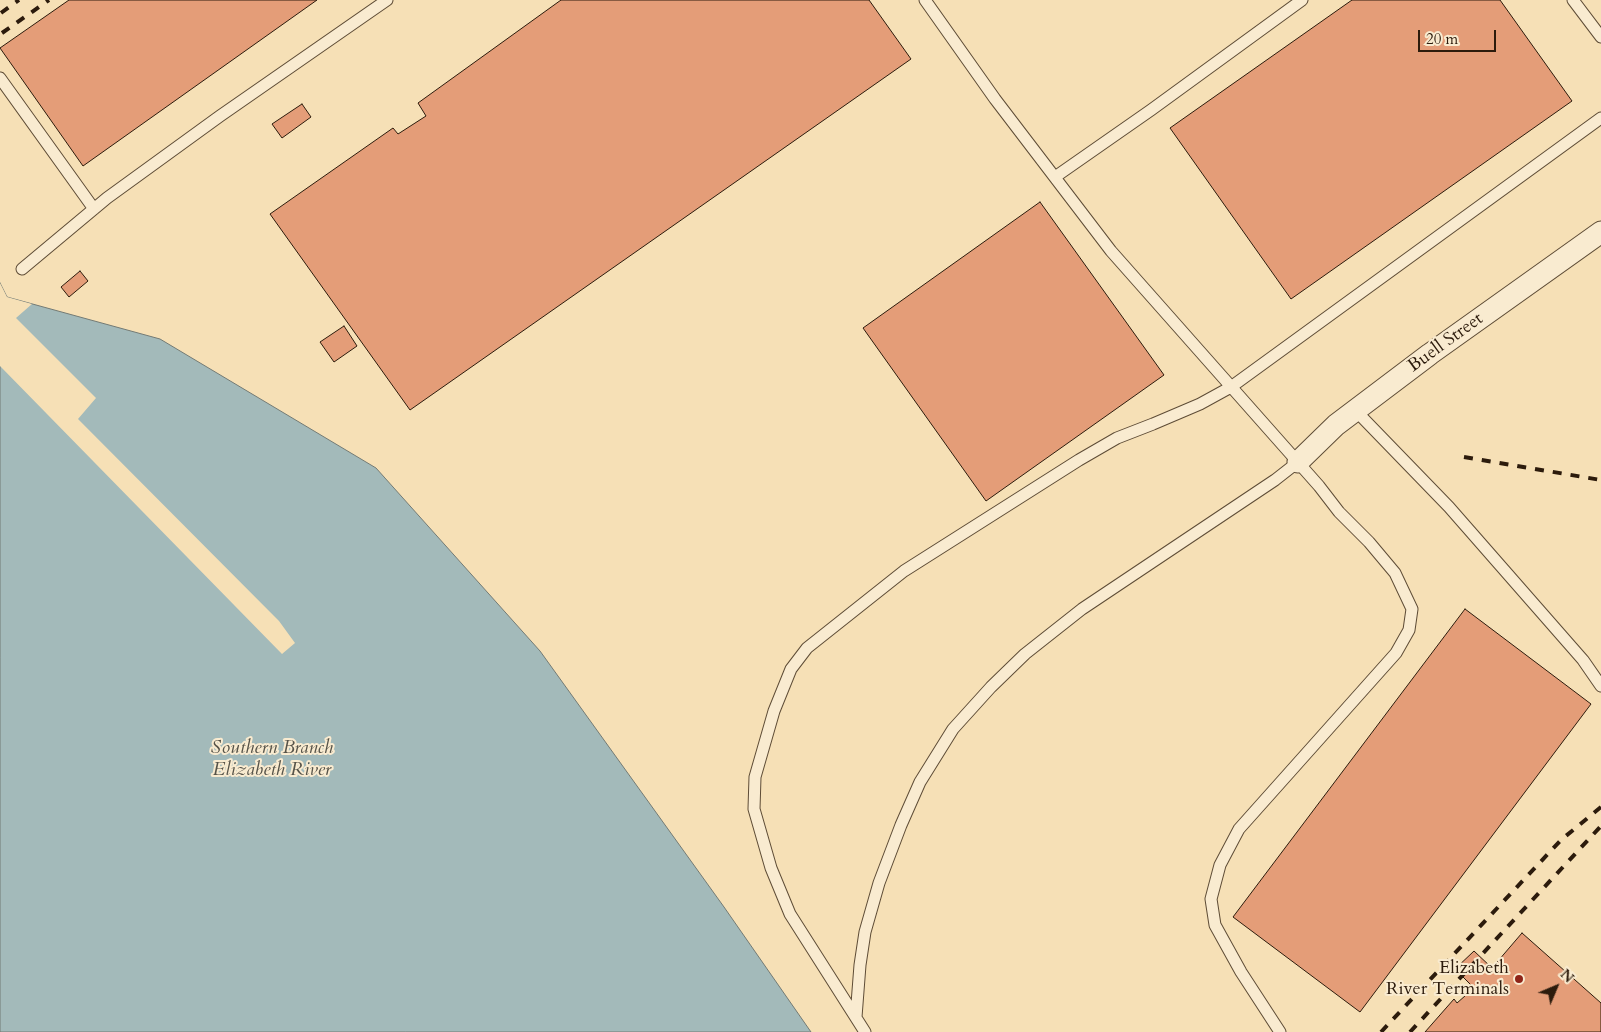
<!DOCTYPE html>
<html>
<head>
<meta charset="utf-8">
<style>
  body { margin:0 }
  #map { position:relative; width:1601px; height:1032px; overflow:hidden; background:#f6e0b6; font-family:Cardo,serif }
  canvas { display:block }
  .north { position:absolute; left:1531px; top:962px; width:50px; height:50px; -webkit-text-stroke:4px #f9ebd0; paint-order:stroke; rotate:45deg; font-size:14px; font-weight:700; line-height:20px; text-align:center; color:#2c1b0c }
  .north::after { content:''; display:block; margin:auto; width:18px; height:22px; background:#2c1b0c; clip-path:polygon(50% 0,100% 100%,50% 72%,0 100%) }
  .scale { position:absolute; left:1418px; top:30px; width:78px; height:22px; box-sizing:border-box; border:2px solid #2c1b0c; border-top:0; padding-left:6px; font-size:15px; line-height:18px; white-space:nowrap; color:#2c1b0c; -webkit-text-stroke:4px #f9ebd0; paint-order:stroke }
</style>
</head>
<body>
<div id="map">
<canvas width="1601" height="1032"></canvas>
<div class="north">N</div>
<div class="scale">20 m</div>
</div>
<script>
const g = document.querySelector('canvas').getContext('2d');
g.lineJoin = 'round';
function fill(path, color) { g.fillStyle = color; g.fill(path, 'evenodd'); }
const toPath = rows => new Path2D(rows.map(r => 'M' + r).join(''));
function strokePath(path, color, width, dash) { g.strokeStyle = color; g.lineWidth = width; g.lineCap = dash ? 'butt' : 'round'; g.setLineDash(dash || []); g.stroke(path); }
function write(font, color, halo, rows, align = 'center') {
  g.font = font + ' Cardo,serif'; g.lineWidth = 4; g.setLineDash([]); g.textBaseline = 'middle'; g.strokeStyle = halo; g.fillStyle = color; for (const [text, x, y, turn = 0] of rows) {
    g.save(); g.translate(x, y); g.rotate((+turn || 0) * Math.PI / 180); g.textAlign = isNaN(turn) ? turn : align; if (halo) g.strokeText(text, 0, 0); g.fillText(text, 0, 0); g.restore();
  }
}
const water = toPath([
  [0,283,7,297,160,339,376,468,540,651,724,907,811,1032,0,1032,0,283]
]);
const pier = toPath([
  [0,283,7,297,32,304,16,318,96,398,78,419,279,621,295,643,282,654,0,366]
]);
const building = toPath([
  [69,0,317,0,83,166,0,48,69,0],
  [561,0,869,0,911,59,410,410,270,214,393,128,398,134,426,116,418,103,561,0],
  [1352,0,1500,0,1572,101,1291,299,1170,128,1352,0],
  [302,104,311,117,282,138,272,124,302,104],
  [1040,202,1164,375,986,501,863,328,1040,202],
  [80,271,88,281,69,297,61,287,80,271],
  [344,326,357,346,334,362,320,342,344,326],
  [1465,609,1591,704,1360,1012,1233,917,1465,609],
  [1522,933,1601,1003,1601,1032,1425,1032,1454,999,1457,1003,1474,988,1455,969,1474,951,1492,968,1522,933]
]);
const lane = toPath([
  [925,0,995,99,1111,251,1319,486,1339,512,1369,542,1395,573,1412,609,1409,630,1396,653,1239,829,1220,865,1211,899,1215,925,1241,972,1280,1032],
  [1573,0,1601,37],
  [0,78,94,209],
  [1055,177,1151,110,1302,0],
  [22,269,107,198,220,116,387,0],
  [1356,411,1449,507,1583,660,1601,686],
  [856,1017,860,965,865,932,879,883,901,825,920,782,953,729,991,687,1025,654,1082,609,1275,480,1298,462],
  [865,1032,790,914,771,868,754,809,755,777,774,711,791,669,807,648,904,571,1079,460,1117,438,1153,424,1200,404,1231,387,1601,118]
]);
const street = toPath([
  [1298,462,1336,425,1430,354,1601,232]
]);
const rail = toPath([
  [1,13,19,0],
  [2,33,49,0],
  [1464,457,1601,480],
  [1381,1032,1561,840,1601,807],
  [1410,1032,1601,826]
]);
const markers = [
  [1519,979,5,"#8f2418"]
];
const streetNames = [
  ["Buell Street",1446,343,-36]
];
const poiNames = [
  ["Elizabeth",1509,969],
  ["River Terminals",1509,990]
];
const waterNames = [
  ["Southern Branch",272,749],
  ["Elizabeth River",272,771]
];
fill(water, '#a3baba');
strokePath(water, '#737a74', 1);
fill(pier, '#f6e0b6');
fill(building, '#e49d78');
strokePath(building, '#2c1b0c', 1);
strokePath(lane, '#5e4c36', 13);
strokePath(street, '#5e4c36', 23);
strokePath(lane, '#f9ebd0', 11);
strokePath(street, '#f9ebd0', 21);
strokePath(rail, '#2c1b0c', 4, [9, 9]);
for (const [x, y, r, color] of markers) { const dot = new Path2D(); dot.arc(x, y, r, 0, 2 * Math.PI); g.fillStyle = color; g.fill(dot); strokePath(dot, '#f9ebd0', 2); }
write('18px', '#2c1b0c', '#f9ebd0', streetNames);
write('18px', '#2c1b0c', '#f9ebd0', poiNames, 'right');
write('italic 19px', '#565349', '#f9ebd0', waterNames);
</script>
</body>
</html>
